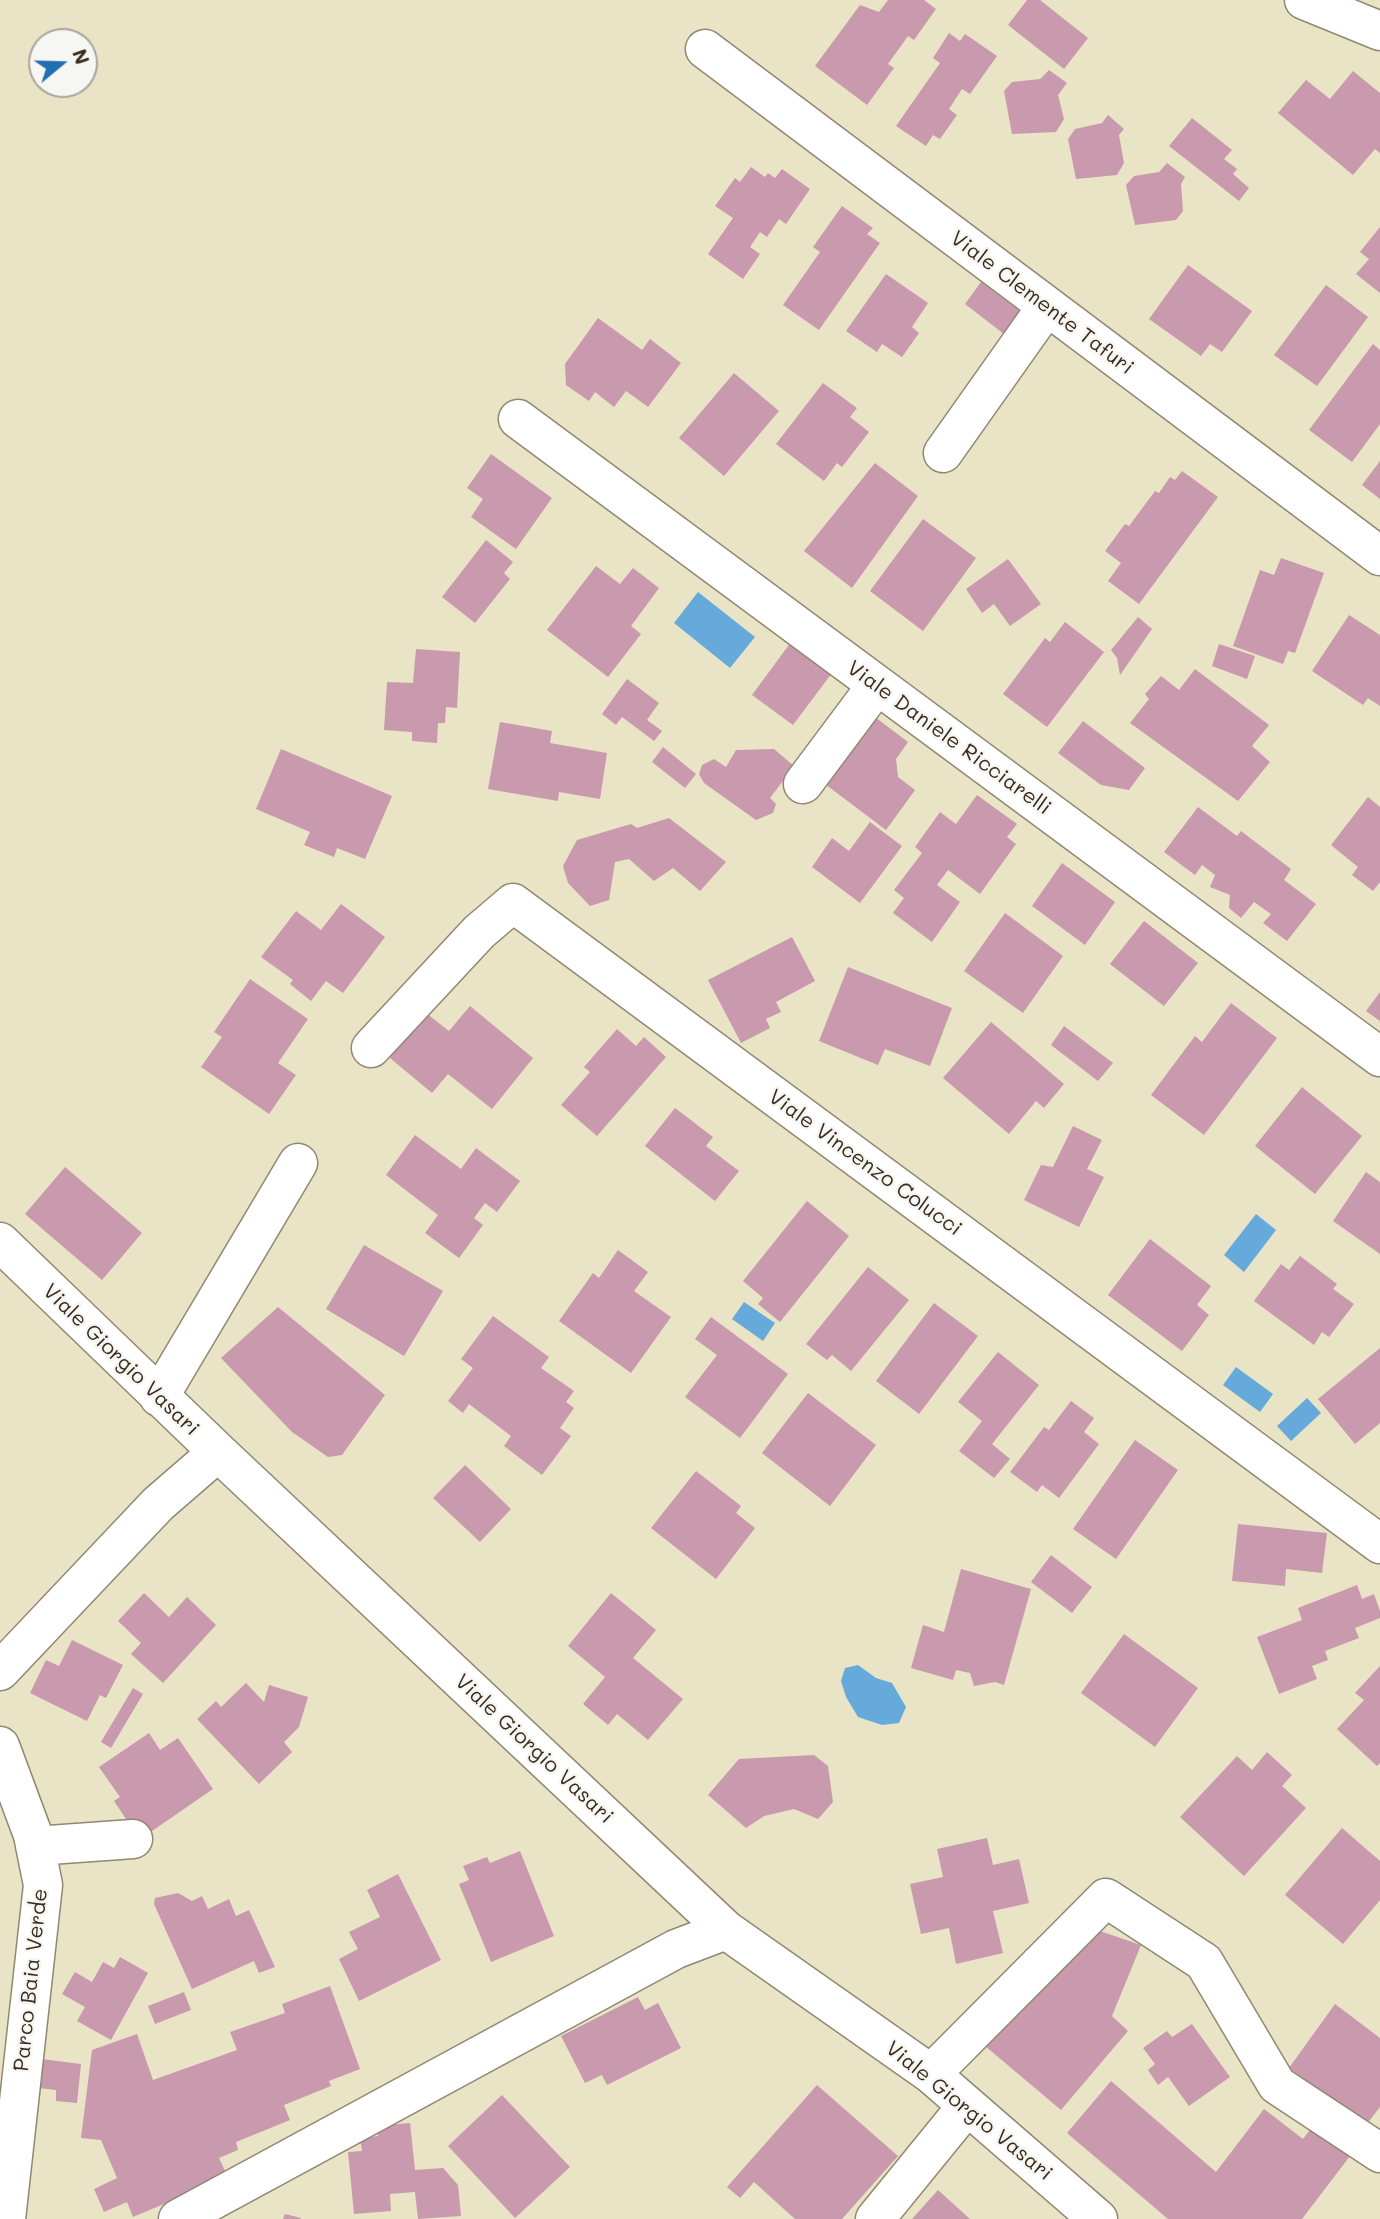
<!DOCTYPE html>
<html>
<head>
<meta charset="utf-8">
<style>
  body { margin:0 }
  #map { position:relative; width:1380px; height:2219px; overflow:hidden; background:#e9e4c6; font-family:Mali,sans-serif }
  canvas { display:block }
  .north { position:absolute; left:28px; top:28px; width:70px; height:70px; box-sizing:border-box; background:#f6f6f2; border:2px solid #aba49d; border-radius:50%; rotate:71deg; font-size:19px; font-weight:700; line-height:28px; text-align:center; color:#3b2a1e }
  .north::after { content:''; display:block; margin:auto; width:24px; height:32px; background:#1f6fb2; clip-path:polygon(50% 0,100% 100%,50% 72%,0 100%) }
</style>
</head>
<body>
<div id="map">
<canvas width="1380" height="2219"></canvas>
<div class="north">N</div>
</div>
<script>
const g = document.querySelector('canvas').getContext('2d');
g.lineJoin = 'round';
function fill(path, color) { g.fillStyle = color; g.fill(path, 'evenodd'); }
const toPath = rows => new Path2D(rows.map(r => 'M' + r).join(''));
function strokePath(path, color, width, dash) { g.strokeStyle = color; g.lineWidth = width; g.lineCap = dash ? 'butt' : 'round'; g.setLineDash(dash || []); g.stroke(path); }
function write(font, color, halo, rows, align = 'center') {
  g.font = font + ' Mali,sans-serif'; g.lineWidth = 5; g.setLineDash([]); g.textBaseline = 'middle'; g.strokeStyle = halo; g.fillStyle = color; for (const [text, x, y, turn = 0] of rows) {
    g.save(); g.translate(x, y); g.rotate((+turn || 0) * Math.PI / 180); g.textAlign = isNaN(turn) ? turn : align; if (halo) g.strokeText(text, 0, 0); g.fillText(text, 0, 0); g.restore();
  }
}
const water = toPath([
  [698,592,755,637,730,668,674,623],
  [1256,1214,1276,1230,1244,1272,1224,1255],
  [744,1302,775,1323,763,1341,732,1319],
  [1236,1367,1273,1394,1260,1412,1223,1385],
  [1307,1398,1321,1413,1291,1441,1277,1426],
  [858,1665,876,1678,892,1683,906,1707,899,1723,882,1725,858,1717,846,1697,841,1681,845,1668]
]);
const building = toPath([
  [888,0,924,0,936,9,914,40,908,36,888,64,894,68,867,105,815,66,860,5,879,12],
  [1027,0,1040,0,1088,38,1064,69,1008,25],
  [949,33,960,41,965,34,997,56,970,94,962,89,949,109,957,115,940,139,933,135,926,146,896,126,940,63,933,58],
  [1049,70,1067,83,1058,95,1064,119,1056,132,1012,134,1004,91,1012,82,1040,79],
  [1353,71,1380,93,1380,153,1375,149,1353,175,1278,113,1306,80,1330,99],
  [1108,115,1124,129,1119,135,1124,163,1117,175,1076,179,1068,139,1075,129,1102,123],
  [1192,118,1232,150,1224,159,1237,169,1233,174,1249,188,1239,201,1169,146],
  [1167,163,1185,177,1181,184,1183,211,1176,220,1135,225,1126,185,1134,176,1159,172],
  [751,167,765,177,768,173,775,178,782,169,810,189,786,224,779,219,767,237,760,232,750,247,760,254,743,279,708,254,733,218,715,206,735,178,740,182],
  [842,206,873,228,867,234,880,243,819,330,783,305,820,252,813,247],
  [1380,227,1380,293,1356,274,1369,259,1360,252],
  [1188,265,1252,311,1222,352,1210,344,1201,356,1149,319],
  [886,274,928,303,912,327,919,333,902,357,882,344,877,352,846,331],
  [981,282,1021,312,1004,334,965,304],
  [1326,285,1368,317,1317,386,1274,355],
  [598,318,642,350,650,339,681,363,648,407,626,391,614,407,595,392,589,401,566,385,565,364],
  [1373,344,1380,350,1380,424,1352,462,1309,430],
  [734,373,779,411,724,476,679,438],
  [823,383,857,408,850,417,869,432,842,467,837,463,824,481,776,444],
  [491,454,552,498,516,549,471,517,483,499,467,488],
  [1380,461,1380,499,1362,485],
  [875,463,918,496,852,588,804,551],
  [1182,471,1218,497,1139,604,1108,581,1121,563,1105,551,1125,524,1129,526,1155,491,1159,493,1170,477,1175,480],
  [923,519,976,558,923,631,870,591],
  [486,540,513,562,504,573,510,579,475,623,442,597],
  [1281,558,1324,573,1295,653,1288,651,1283,664,1233,646,1260,570,1274,575],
  [1008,559,1041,604,1010,626,994,604,982,613,966,589],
  [596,566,620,584,633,568,659,588,631,626,641,634,608,677,547,630],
  [1349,615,1380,635,1380,706,1368,698,1363,705,1312,671],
  [1138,617,1152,629,1120,675,1117,658,1111,650],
  [1065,622,1104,652,1047,727,1003,694,1045,638,1050,642],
  [794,638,835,669,793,725,752,695],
  [1219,644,1255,656,1247,679,1212,666],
  [416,649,460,652,457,708,446,707,445,723,438,723,437,743,412,741,412,732,384,730,387,682,413,683],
  [1195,669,1269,725,1252,746,1270,762,1238,801,1130,723,1149,699,1145,694,1161,676,1179,690],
  [627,679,659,703,647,720,662,731,654,741,622,717,616,725,602,714],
  [871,714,908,742,896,759,898,777,915,790,886,830,821,781],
  [1083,721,1145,768,1129,790,1101,785,1058,753],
  [500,722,552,731,550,743,607,753,600,799,559,792,558,801,488,789],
  [663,747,696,774,685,788,652,762],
  [281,749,392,796,365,859,337,848,334,857,304,845,310,832,256,809],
  [774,749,794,766,770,798,776,804,773,813,756,820,704,783,699,774,702,765,714,759,726,767,736,750],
  [977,795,1017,824,1007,837,1016,844,980,894,948,870,937,885,960,902,932,942,893,913,904,898,894,890,922,853,915,847,940,812,956,824],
  [1368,797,1380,807,1380,882,1373,891,1352,875,1358,867,1331,845],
  [1198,807,1237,836,1241,831,1291,869,1284,880,1316,904,1287,941,1263,923,1271,914,1254,902,1241,918,1229,908,1230,895,1210,887,1215,875,1202,865,1195,875,1164,852],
  [669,818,726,862,700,891,673,868,654,881,629,859,615,862,609,900,590,906,568,883,563,866,577,840,631,824,637,828],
  [870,822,902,846,860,903,812,867,832,838,849,851],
  [1062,863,1115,902,1085,945,1032,906],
  [341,904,385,937,343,993,326,981,311,1001,290,984,293,980,261,957,296,911,321,930],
  [1005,913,1063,956,1023,1013,964,971],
  [1144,921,1198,963,1164,1006,1110,964],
  [792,937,815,981,776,1002,781,1012,766,1019,770,1028,741,1043,708,980],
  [848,967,952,1008,930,1066,885,1049,878,1065,819,1041],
  [250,979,308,1019,278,1063,296,1075,269,1114,201,1067,222,1037,214,1032],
  [1380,992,1380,1021,1366,1011],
  [1231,1003,1277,1038,1204,1135,1151,1095,1195,1036,1202,1042],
  [470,1006,533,1058,492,1109,448,1074,432,1093,390,1058,426,1013,449,1031],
  [991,1022,1064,1084,1044,1108,1036,1101,1009,1134,943,1078],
  [1064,1026,1113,1063,1098,1081,1051,1045],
  [617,1029,636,1046,644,1037,666,1057,597,1136,561,1105,590,1072,584,1067],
  [1302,1087,1362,1136,1315,1194,1255,1146],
  [675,1108,713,1137,706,1146,739,1171,715,1201,645,1146],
  [1073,1126,1102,1140,1087,1169,1104,1177,1079,1227,1024,1200,1041,1165,1053,1167],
  [415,1135,461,1169,476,1148,520,1181,497,1212,485,1203,474,1218,483,1225,459,1258,425,1233,438,1215,386,1175],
  [65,1167,142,1233,102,1280,25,1214],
  [1366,1172,1380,1182,1380,1254,1333,1221],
  [807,1201,849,1236,780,1322,758,1304,763,1298,743,1281],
  [1150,1239,1211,1286,1197,1305,1209,1315,1182,1351,1108,1295],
  [364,1245,443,1291,404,1356,326,1309],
  [618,1250,648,1272,634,1291,671,1317,631,1373,559,1321,593,1273,599,1278],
  [1300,1256,1337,1284,1333,1289,1354,1304,1329,1337,1322,1332,1314,1345,1254,1301,1281,1264,1289,1270],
  [868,1267,909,1300,851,1371,832,1355,827,1360,806,1344],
  [934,1303,978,1336,919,1414,876,1381],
  [278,1307,385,1395,342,1455,328,1457,292,1432,221,1358],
  [493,1316,549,1357,541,1368,574,1391,566,1402,574,1408,560,1428,571,1436,542,1475,504,1446,511,1436,469,1404,463,1413,448,1401,473,1368,461,1359],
  [711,1317,788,1374,740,1438,685,1397,717,1355,695,1339],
  [1380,1348,1380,1423,1355,1444,1318,1399],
  [998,1352,1039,1385,992,1444,1010,1459,994,1478,959,1451,982,1421,958,1402],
  [808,1393,876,1445,830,1506,762,1453],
  [1071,1401,1094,1418,1084,1432,1099,1444,1059,1498,1042,1485,1037,1492,1010,1472,1044,1427,1049,1430],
  [1135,1440,1178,1470,1116,1559,1073,1529],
  [465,1465,511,1509,480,1542,433,1498],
  [696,1471,741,1506,736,1513,755,1528,716,1579,651,1528],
  [1238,1524,1327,1533,1322,1573,1286,1569,1285,1586,1232,1581],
  [1051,1555,1092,1587,1072,1613,1031,1582],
  [961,1569,1031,1589,1004,1685,995,1682,974,1686,970,1673,956,1670,953,1680,911,1668,923,1625,944,1632],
  [1357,1585,1362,1599,1374,1594,1380,1611,1380,1618,1355,1628,1359,1638,1325,1651,1328,1660,1312,1666,1317,1679,1279,1694,1257,1637,1302,1620,1298,1608],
  [144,1593,169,1617,187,1597,216,1625,163,1683,131,1654,141,1643,118,1621],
  [611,1593,656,1630,633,1658,683,1699,648,1740,617,1714,608,1725,583,1704,605,1677,568,1646],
  [1124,1634,1198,1688,1155,1747,1081,1693],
  [72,1640,123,1665,106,1698,100,1695,87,1721,30,1693,46,1660,59,1666],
  [1380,1666,1380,1763,1377,1766,1337,1729,1364,1700,1355,1693],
  [246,1683,264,1702,269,1685,308,1697,299,1727,284,1742,292,1752,259,1784,197,1719,216,1701,221,1707],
  [133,1688,143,1694,111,1748,101,1742],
  [149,1733,160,1750,178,1738,213,1789,152,1831,136,1834,114,1801,120,1797,99,1767],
  [1267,1752,1292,1775,1282,1786,1306,1808,1244,1876,1180,1817,1237,1756,1252,1770],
  [814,1755,828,1766,833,1802,818,1819,794,1809,764,1816,746,1828,708,1795,739,1759],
  [1342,1828,1380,1861,1380,1900,1343,1944,1285,1895],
  [987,1838,993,1865,1019,1859,1029,1903,993,1911,1003,1953,956,1964,949,1928,921,1934,910,1884,943,1877,937,1849],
  [520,1851,554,1936,491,1962,459,1884,469,1880,463,1866,487,1857,490,1863],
  [398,1874,441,1960,359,2001,339,1959,358,1949,349,1932,380,1917,367,1890],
  [178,1893,192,1901,202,1896,208,1909,229,1899,236,1916,249,1910,275,1967,259,1973,254,1961,192,1989,154,1904,155,1898],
  [1091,1928,1141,1945,1112,2016,1128,2031,1061,2110,978,2040],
  [120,1957,148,1973,111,2040,77,2021,85,2007,62,1994,75,1972,92,1982,103,1962,114,1968],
  [330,1986,360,2069,329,2081,331,2086,284,2105,290,2120,236,2142,238,2150,219,2158,228,2177,133,2217,127,2202,104,2212,94,2189,117,2178,101,2140,81,2138,92,2050,137,2034,153,2080,237,2050,230,2032,285,2013,282,2004],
  [184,1992,191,2010,155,2024,148,2006],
  [638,1997,645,2010,658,2003,681,2048,607,2085,602,2075,585,2083,561,2036],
  [1335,2004,1380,2038,1380,2107,1366,2125,1289,2068],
  [1192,2024,1230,2077,1189,2106,1168,2077,1158,2085,1148,2070,1155,2064,1143,2048,1167,2031,1172,2037],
  [41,2059,81,2064,77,2103,56,2101,56,2090,38,2088],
  [1111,2081,1216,2172,1264,2109,1303,2139,1312,2127,1350,2156,1302,2219,1168,2219,1067,2133],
  [817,2085,898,2156,842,2219,795,2219,754,2182,740,2198,727,2187],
  [502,2095,570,2167,515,2218,448,2146],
  [410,2123,415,2170,443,2168,458,2185,461,2216,418,2219,415,2192,390,2194,391,2211,354,2214,348,2152,362,2151,360,2138,378,2136,377,2126],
  [938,2190,970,2219,912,2219],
  [285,2214,301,2218,300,2219,283,2219]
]);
const minor = toPath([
  [1304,0,1380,31],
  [705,49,1380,556],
  [518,419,1380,1057],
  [943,453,1047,306],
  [803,784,877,685],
  [371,1048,479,932,513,903,1380,1544],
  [0,1242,218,1452,726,1930,931,2074,1098,2219],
  [159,1397,298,1163],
  [0,1671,158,1504,218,1452],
  [0,1746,33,1835,43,1885,6,2219],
  [35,1846,133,1839],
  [931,2074,1106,1898,1204,1962,1277,2085,1380,2153],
  [178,2219,676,1949,726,1930],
  [875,2219,967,2106]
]);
const streetNames = [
  ["Viale Clemente Tafuri",1042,303,37],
  ["Viale Daniele Ricciarelli",949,738,36],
  ["Viale Vincenzo Colucci",865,1163,36],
  ["Viale Giorgio Vasari",121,1360,44],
  ["Viale Giorgio Vasari",534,1749,43],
  ["Parco Baia Verde",31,1980,-84],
  ["Viale Giorgio Vasari",969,2111,39]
];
fill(water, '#66aadb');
fill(building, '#c999ad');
strokePath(minor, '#928772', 41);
strokePath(minor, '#fff', 38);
write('21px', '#3b2a1e', '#f6f6f2', streetNames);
</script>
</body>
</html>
